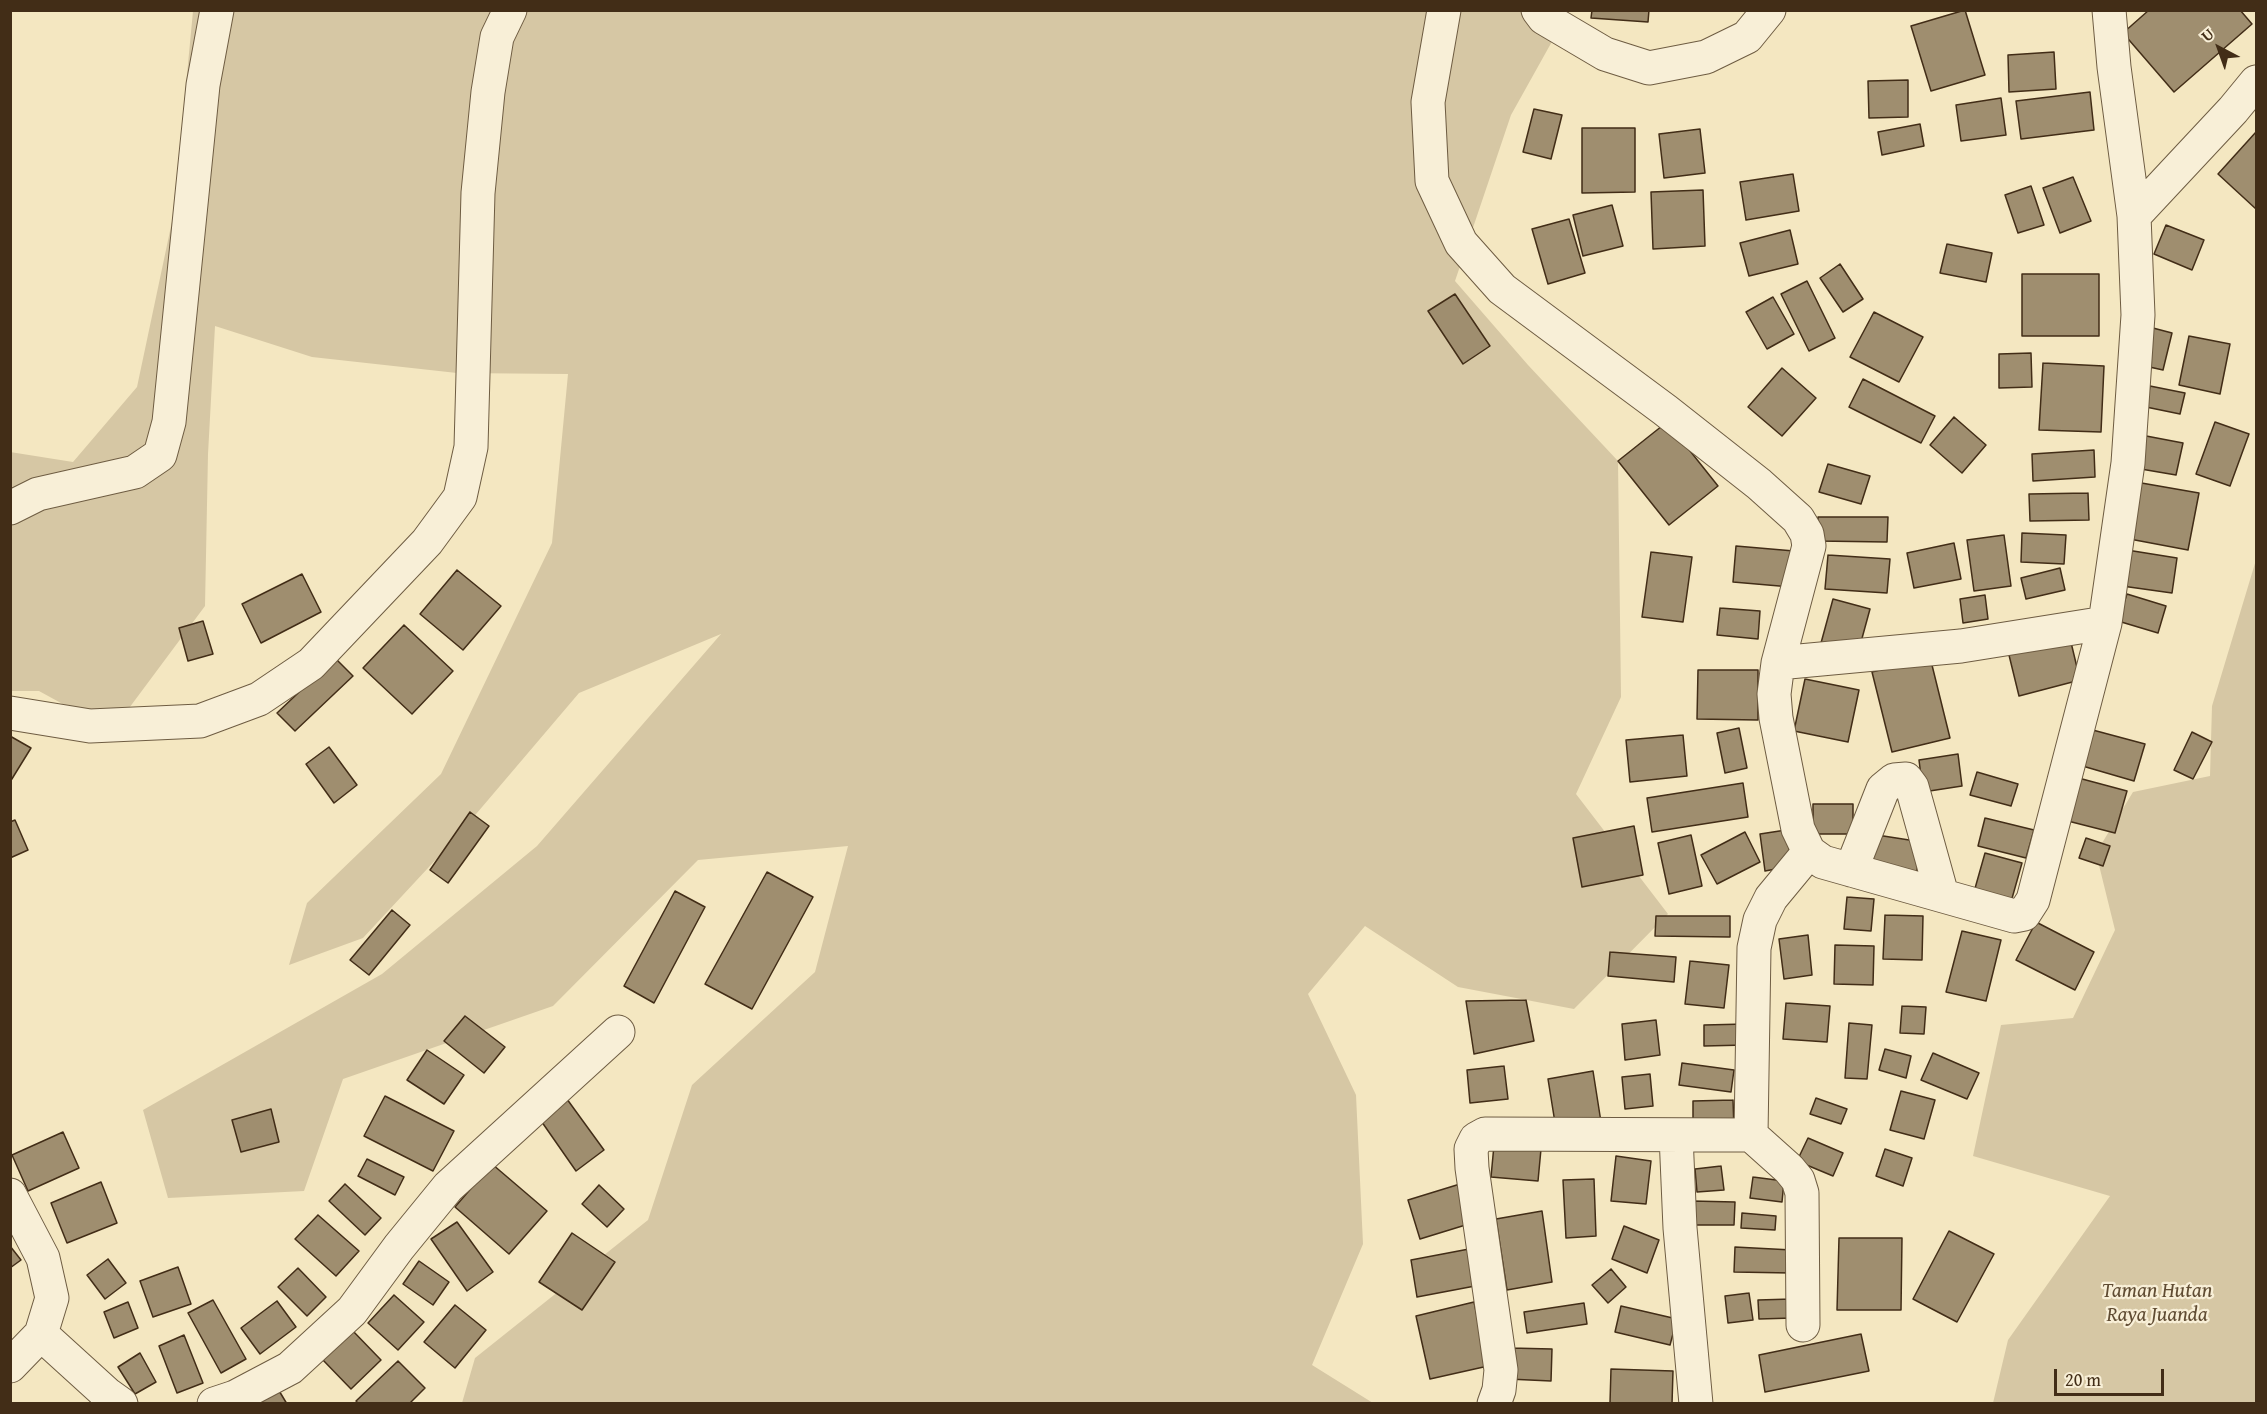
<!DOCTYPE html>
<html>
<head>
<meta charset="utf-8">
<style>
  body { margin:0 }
  #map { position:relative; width:2267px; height:1414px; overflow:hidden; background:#f4e7c1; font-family:"Gentium Book Plus",serif }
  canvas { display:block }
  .frame { position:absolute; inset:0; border:12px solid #422d17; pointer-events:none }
  .north { position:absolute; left:2189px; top:18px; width:60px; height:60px; -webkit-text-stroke:4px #f8efd7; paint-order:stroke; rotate:319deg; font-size:16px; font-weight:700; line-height:24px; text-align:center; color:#422d17 }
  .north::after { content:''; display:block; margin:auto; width:21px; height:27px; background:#422d17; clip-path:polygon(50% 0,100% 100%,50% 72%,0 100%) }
  .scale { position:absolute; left:2054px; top:1369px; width:110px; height:27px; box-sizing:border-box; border:3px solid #422d17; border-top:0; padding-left:8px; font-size:18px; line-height:21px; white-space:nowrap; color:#422d17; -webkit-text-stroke:4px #f8efd7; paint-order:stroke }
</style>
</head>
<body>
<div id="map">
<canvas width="2267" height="1414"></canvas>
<div class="frame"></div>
<div class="north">U</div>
<div class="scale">20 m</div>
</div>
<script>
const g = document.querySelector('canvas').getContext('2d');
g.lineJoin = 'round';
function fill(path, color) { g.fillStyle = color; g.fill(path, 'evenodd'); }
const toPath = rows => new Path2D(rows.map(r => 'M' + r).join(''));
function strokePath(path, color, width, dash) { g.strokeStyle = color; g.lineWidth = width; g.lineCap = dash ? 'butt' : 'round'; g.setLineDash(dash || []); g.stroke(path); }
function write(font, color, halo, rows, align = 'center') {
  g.font = font + ' "Gentium Book Plus",serif'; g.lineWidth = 4.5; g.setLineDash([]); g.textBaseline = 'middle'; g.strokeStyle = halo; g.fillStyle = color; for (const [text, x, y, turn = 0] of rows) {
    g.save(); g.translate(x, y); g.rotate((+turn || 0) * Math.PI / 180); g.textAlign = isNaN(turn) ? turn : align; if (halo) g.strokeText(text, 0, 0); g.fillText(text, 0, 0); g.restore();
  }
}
const green = toPath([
  [193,11,1569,11,1511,115,1455,281,1528,365,1618,461,1621,697,1576,794,1668,914,1574,1009,1458,987,1365,926,1308,994,1356,1095,1363,1244,1312,1365,1373,1403,462,1403,475,1358,648,1220,692,1085,815,972,848,846,698,860,553,1006,343,1079,304,1191,168,1198,143,1110,382,974,537,846,721,634,579,693,454,840,363,938,289,965,307,903,441,774,552,543,568,374,457,373,312,357,215,326,208,454,205,606,112,731,39,691,11,691,10,452,73,462,137,387,174,212],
  [2256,560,2256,1403,1993,1403,2008,1340,2110,1196,1973,1156,2001,1025,2073,1018,2115,930,2096,853,2133,792,2210,776,2212,706]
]);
const building = toPath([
  [1592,10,1649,10,1648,22,1591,18,1592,10],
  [1965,10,1985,75,1931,91,1911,26,1965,10],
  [2149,10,2240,10,2252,24,2174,92,2123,33,2149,10],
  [2054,52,2056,89,2009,92,2008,55,2054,52],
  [1908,80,1908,117,1869,118,1868,81,1908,80],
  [2090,92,2094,130,2021,139,2016,101,2090,92],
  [2001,98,2006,135,1961,141,1956,105,2001,98],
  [1534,109,1562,115,1551,159,1523,152,1534,109],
  [1920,124,1924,146,1882,155,1878,132,1920,124],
  [1582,128,1635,128,1635,192,1582,193,1582,128],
  [1700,129,1705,173,1664,178,1659,134,1700,129],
  [2256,132,2256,209,2218,174,2256,132],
  [1793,174,1799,211,1746,220,1740,182,1793,174],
  [2073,177,2091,221,2060,233,2043,188,2073,177],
  [2031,186,2044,225,2018,233,2005,195,2031,186],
  [1703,190,1705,246,1653,249,1651,192,1703,190],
  [1612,205,1623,246,1583,256,1573,215,1612,205],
  [1569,219,1585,273,1548,284,1532,229,1569,219],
  [2166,225,2204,240,2192,270,2154,254,2166,225],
  [1790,230,1798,264,1749,276,1740,243,1790,230],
  [1947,244,1992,253,1986,282,1940,273,1947,244],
  [1840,264,1863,299,1843,312,1820,278,1840,264],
  [2022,274,2099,274,2099,336,2022,336,2022,274],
  [1807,281,1835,338,1809,351,1781,294,1807,281],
  [1455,294,1490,346,1463,364,1428,311,1455,294],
  [1773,297,1794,334,1767,349,1746,312,1773,297],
  [1874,312,1923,337,1899,382,1850,357,1874,312],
  [2153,328,2172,333,2163,370,2145,366,2153,328],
  [2189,336,2230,344,2220,394,2179,385,2189,336],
  [2031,353,2032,387,1999,388,1999,354,2031,353],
  [2043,363,2104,366,2101,432,2039,430,2043,363],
  [1782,368,1816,398,1782,436,1748,407,1782,368],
  [1863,379,1935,416,1921,443,1849,407,1863,379],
  [2150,386,2185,393,2180,414,2146,407,2150,386],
  [1954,417,1986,445,1962,473,1930,445,1954,417],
  [1667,422,1718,486,1669,525,1618,461,1667,422],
  [2215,422,2249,434,2230,486,2196,474,2215,422],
  [2141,435,2183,443,2176,475,2135,468,2141,435],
  [2094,450,2095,477,2033,481,2032,454,2094,450],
  [1828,464,1870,476,1861,504,1819,492,1828,464],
  [2130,481,2199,493,2188,550,2119,537,2130,481],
  [2088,493,2089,520,2030,521,2029,494,2088,493],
  [1818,517,1888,517,1887,542,1817,541,1818,517],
  [2022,533,2066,535,2064,564,2021,562,2022,533],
  [2004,535,2011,586,1974,591,1967,540,2004,535],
  [1954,543,1961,579,1914,588,1907,553,1954,543],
  [1736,546,1794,551,1791,587,1733,582,1736,546],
  [2127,550,2177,558,2172,593,2122,586,2127,550],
  [1651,552,1692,557,1683,622,1642,617,1651,552],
  [1828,555,1890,559,1887,593,1825,589,1828,555],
  [2060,568,2065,590,2026,599,2021,578,2060,568],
  [457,570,501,606,463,650,420,614,457,570],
  [302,574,321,612,261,643,242,604,302,574],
  [2127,594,2166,606,2158,633,2118,621,2127,594],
  [1985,595,1988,619,1963,623,1960,599,1985,595],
  [1833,599,1870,609,1858,653,1821,643,1833,599],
  [1720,608,1760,611,1758,639,1717,635,1720,608],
  [203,621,213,654,188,661,179,628,203,621],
  [404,625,453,671,412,714,363,668,404,625],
  [2069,634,2080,680,2019,696,2008,651,2069,634],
  [1930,657,1950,738,1892,752,1872,672,1930,657],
  [335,658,353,676,295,731,277,713,335,658],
  [1698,670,1758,670,1758,720,1697,719,1698,670],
  [1805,679,1859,690,1848,742,1794,731,1805,679],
  [1739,728,1747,768,1725,773,1717,733,1739,728],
  [2089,729,2145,744,2134,781,2079,765,2089,729],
  [2192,732,2212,742,2193,779,2174,770,2192,732],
  [1683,735,1687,776,1630,782,1626,740,1683,735],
  [10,736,31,748,10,782,10,736],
  [329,747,357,785,334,803,306,764,329,747],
  [1958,754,1962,786,1923,792,1919,760,1958,754],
  [1977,772,2018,784,2011,806,1970,795,1977,772],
  [2071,776,2127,791,2115,833,2060,819,2071,776],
  [1743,783,1748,817,1652,832,1647,798,1743,783],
  [1813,804,1853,804,1853,834,1813,834,1813,804],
  [470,812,489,826,448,883,430,870,470,812],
  [1985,818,2034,830,2026,858,1978,846,1985,818],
  [15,820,28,850,10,858,10,822,15,820],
  [1634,826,1643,875,1582,887,1573,838,1634,826],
  [1786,830,1792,866,1765,871,1760,834,1786,830],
  [1745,832,1760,862,1717,884,1701,855,1745,832],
  [1691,835,1702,886,1669,894,1658,843,1691,835],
  [1877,835,1922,842,1916,876,1871,869,1877,835],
  [2086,838,2110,846,2103,866,2079,858,2086,838],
  [1985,853,2022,863,2009,909,1972,899,1985,853],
  [767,872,813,897,752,1009,705,984,767,872],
  [675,891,705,907,654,1003,624,986,675,891],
  [1847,897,1874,899,1871,931,1844,929,1847,897],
  [392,910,410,925,369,975,350,960,392,910],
  [1885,915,1923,916,1922,960,1883,959,1885,915],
  [1656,916,1730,916,1730,937,1655,936,1656,916],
  [2036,922,2094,952,2075,990,2016,960,2036,922],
  [1962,931,2001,940,1986,1001,1946,992,1962,931],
  [1808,935,1812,975,1784,979,1779,939,1808,935],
  [1835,945,1874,946,1873,985,1834,984,1835,945],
  [1610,952,1676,957,1674,982,1608,976,1610,952],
  [1690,961,1729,965,1724,1008,1685,1004,1690,961],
  [1526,1000,1534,1041,1474,1054,1466,1001,1526,1000],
  [1786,1003,1830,1006,1827,1042,1783,1039,1786,1003],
  [1902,1006,1926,1007,1924,1034,1900,1033,1902,1006],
  [465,1016,505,1047,484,1073,444,1041,465,1016],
  [1656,1020,1660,1055,1625,1060,1622,1024,1656,1020],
  [1849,1023,1872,1025,1867,1079,1845,1078,1849,1023],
  [1746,1024,1746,1045,1704,1046,1704,1025,1746,1024],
  [1885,1049,1911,1056,1906,1078,1879,1070,1885,1049],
  [427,1050,464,1075,444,1104,407,1080,427,1050],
  [1933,1053,1979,1073,1967,1099,1921,1080,1933,1053],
  [1682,1063,1734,1070,1731,1092,1679,1085,1682,1063],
  [1504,1066,1508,1099,1470,1103,1467,1070,1504,1066],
  [1593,1071,1601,1122,1556,1129,1548,1079,1593,1071],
  [1650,1074,1653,1106,1625,1109,1622,1077,1650,1074],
  [1901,1091,1935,1100,1924,1139,1890,1130,1901,1091],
  [564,1095,604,1150,576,1171,537,1115,564,1095],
  [385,1096,454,1131,433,1171,364,1136,385,1096],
  [1816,1098,1847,1109,1841,1124,1810,1114,1816,1098],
  [1733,1100,1734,1129,1693,1130,1693,1101,1733,1100],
  [271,1109,279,1142,241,1152,232,1120,271,1109],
  [63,1132,79,1168,28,1191,12,1155,63,1132],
  [1808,1138,1843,1153,1833,1176,1797,1161,1808,1138],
  [1494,1145,1541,1149,1538,1181,1491,1177,1494,1145],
  [1885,1149,1912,1158,1903,1186,1876,1176,1885,1149],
  [1616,1156,1651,1161,1646,1204,1611,1201,1616,1156],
  [367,1159,404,1177,395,1195,358,1176,367,1159],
  [492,1164,547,1211,509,1254,455,1207,492,1164],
  [1721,1166,1724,1190,1697,1192,1695,1169,1721,1166],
  [1753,1177,1784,1181,1782,1202,1750,1198,1753,1177],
  [1594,1179,1596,1236,1566,1238,1563,1180,1594,1179],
  [101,1182,117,1223,67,1243,51,1203,101,1182],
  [345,1184,381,1218,365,1235,329,1201,345,1184],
  [1460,1184,1472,1223,1420,1239,1408,1200,1460,1184],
  [599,1185,624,1209,607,1227,582,1204,599,1185],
  [1692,1201,1735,1202,1734,1225,1692,1225,1692,1201],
  [1542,1211,1552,1282,1507,1290,1496,1219,1542,1211],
  [1742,1213,1776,1216,1775,1230,1741,1228,1742,1213],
  [318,1215,359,1251,336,1276,295,1239,318,1215],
  [457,1222,493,1272,467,1291,431,1239,457,1222],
  [1624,1226,1659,1240,1647,1273,1612,1259,1624,1226],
  [1949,1231,1994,1254,1957,1322,1913,1299,1949,1231],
  [572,1233,615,1262,582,1310,539,1282,572,1233],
  [1839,1238,1902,1238,1901,1310,1837,1310,1839,1238],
  [10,1246,21,1260,10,1268,10,1246],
  [1735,1247,1792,1250,1791,1273,1734,1272,1735,1247],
  [1469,1249,1475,1286,1417,1297,1411,1260,1469,1249],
  [108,1259,126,1283,105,1299,87,1275,108,1259],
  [419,1261,449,1282,433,1305,403,1284,419,1261],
  [178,1267,191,1304,153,1317,140,1281,178,1267],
  [298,1268,326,1297,307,1316,278,1287,298,1268],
  [1611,1269,1626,1287,1608,1303,1592,1285,1611,1269],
  [1749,1293,1753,1320,1728,1323,1725,1296,1749,1293],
  [394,1295,424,1322,398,1350,368,1323,394,1295],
  [1792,1299,1793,1318,1759,1319,1758,1300,1792,1299],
  [213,1300,246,1359,221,1373,188,1313,213,1300],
  [277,1301,296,1327,260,1354,241,1328,277,1301],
  [128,1302,138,1328,114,1338,104,1312,128,1302],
  [1474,1302,1488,1366,1430,1379,1416,1316,1474,1302],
  [1584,1303,1587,1324,1527,1333,1524,1312,1584,1303],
  [455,1305,486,1330,455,1368,424,1342,455,1305],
  [1621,1306,1677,1319,1670,1345,1615,1332,1621,1306],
  [351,1329,381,1360,351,1389,321,1358,351,1329],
  [1861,1334,1869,1371,1765,1392,1759,1355,1861,1334],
  [184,1335,203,1383,177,1393,159,1346,184,1335],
  [1510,1348,1552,1349,1551,1381,1508,1379,1510,1348],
  [140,1353,156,1382,135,1394,118,1367,140,1353],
  [398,1361,425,1388,409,1404,359,1404,356,1401,398,1361],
  [1611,1369,1673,1371,1672,1404,1610,1403,1611,1369],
  [275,1384,287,1404,243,1404,275,1384]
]);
const minor = toPath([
  [1444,10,1428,102,1432,181,1461,243,1502,289,1665,410,1759,484,1798,519,1807,534,1809,546,1778,663,1774,694,1776,718,1798,829,1809,852,1823,862,2014,916,2024,914,2033,900,2105,623,2128,463,2138,315,2134,216,2114,67,2109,10],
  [1538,10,1544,18,1605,54,1649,68,1706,57,1747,37,1769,10],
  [2134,216,2233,110,2256,82],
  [10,508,38,494,135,472,160,455,169,422,203,85,217,10],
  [1778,663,1961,646,2105,623],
  [10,713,90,726,200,721,259,699,311,664,427,542,460,497,471,447,478,193,488,92,497,37,510,10],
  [1851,870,1883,789,1894,780,1906,779,1912,787,1942,895],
  [1676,1135,1680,1228,1696,1404],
  [10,1195,43,1258,52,1298,41,1334,10,1366],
  [1803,1325,1802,1193,1798,1180,1789,1169,1751,1135,1754,948,1760,920,1771,898,1809,852],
  [41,1334,107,1394,121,1404],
  [214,1404,235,1397,290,1368,352,1311,399,1247,448,1187,618,1032],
  [1494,1404,1499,1390,1501,1370,1472,1168,1471,1149,1476,1139,1485,1134,1751,1135]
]);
const parkNames = [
  ["Taman Hutan",2157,1292],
  ["Raya Juanda",2157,1316]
];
fill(green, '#d6c7a4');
fill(building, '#9f8e6f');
strokePath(building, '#422d17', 1.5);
strokePath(minor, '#6e5c42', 35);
strokePath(minor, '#f8efd7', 33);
write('italic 21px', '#604c33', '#f8efd7', parkNames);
</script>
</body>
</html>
